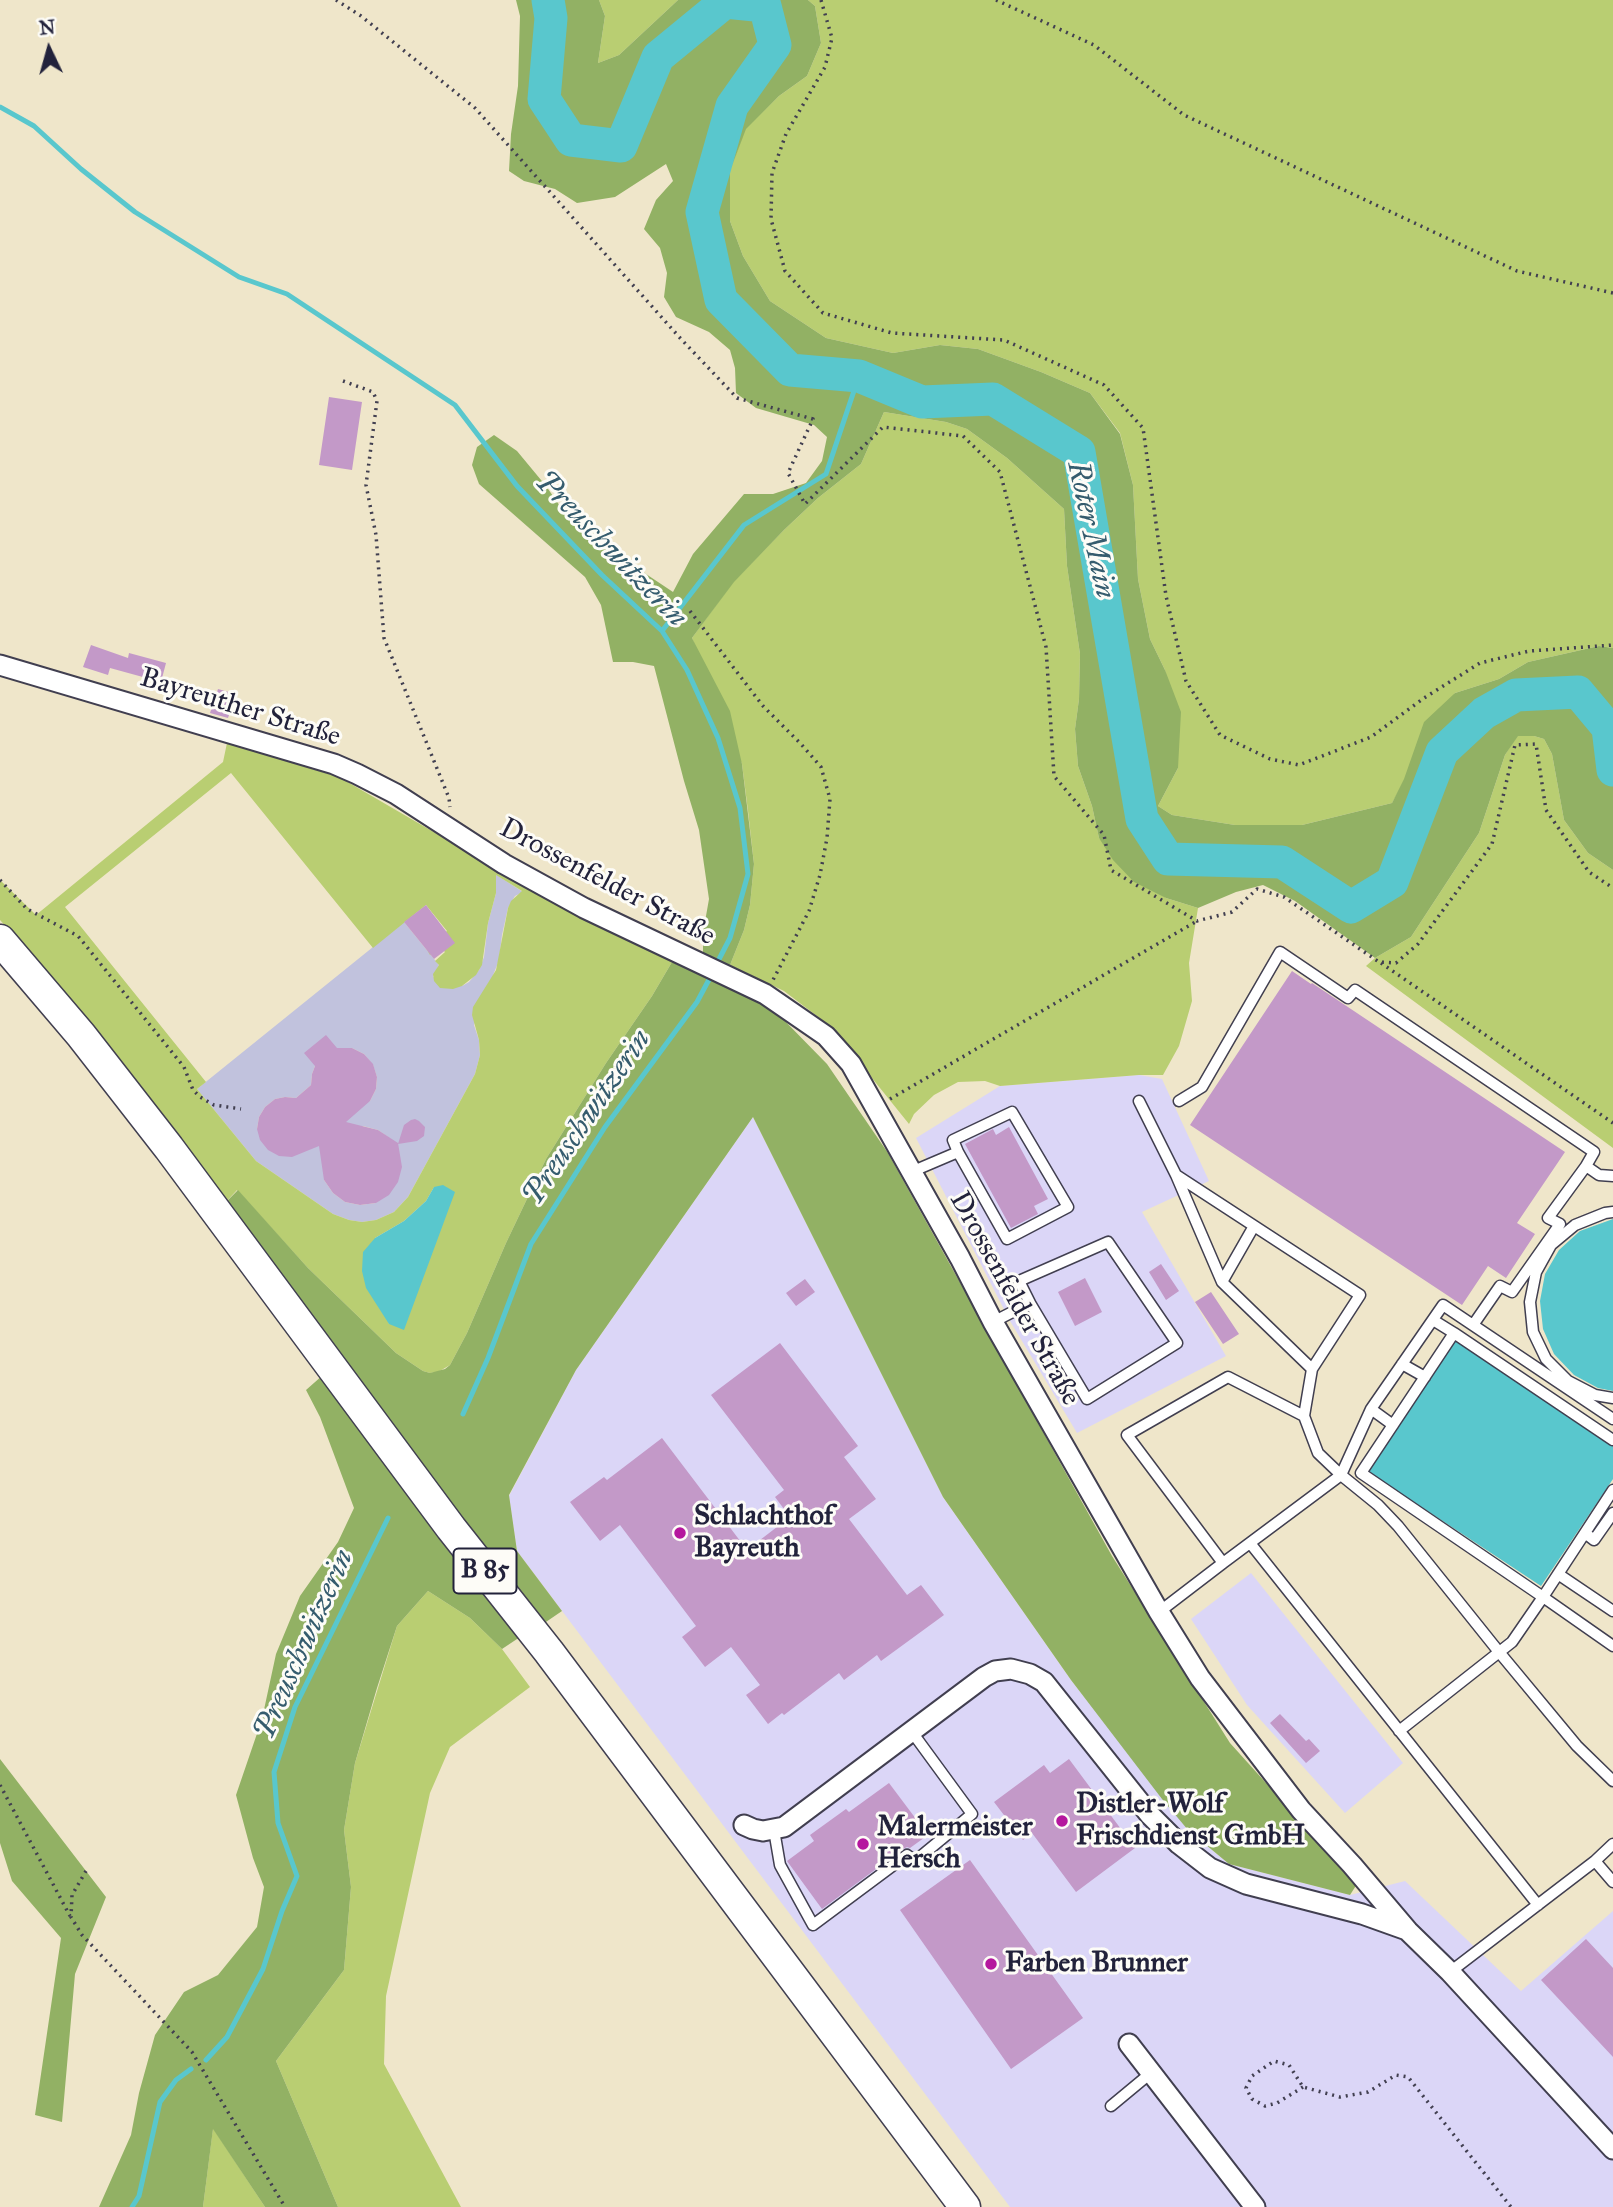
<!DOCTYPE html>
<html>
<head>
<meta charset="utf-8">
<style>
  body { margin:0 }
  #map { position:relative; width:1613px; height:2207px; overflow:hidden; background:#efe6ca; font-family:"IM FELL Great Primer",serif }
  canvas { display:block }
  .north { position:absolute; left:14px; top:14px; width:70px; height:70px; -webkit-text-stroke:5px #fdfcf7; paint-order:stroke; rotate:355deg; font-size:19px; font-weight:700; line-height:28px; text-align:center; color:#22223b }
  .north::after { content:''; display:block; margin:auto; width:24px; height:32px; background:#22223b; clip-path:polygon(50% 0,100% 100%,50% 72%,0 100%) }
</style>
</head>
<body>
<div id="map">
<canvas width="1613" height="2207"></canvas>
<div class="north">N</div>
</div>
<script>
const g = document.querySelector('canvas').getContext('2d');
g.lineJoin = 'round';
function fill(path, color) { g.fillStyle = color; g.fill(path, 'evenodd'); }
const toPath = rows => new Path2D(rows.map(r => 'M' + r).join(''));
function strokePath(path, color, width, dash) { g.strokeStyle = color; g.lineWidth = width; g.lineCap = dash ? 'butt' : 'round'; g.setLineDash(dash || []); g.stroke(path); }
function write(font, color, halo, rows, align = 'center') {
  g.font = font + ' "IM FELL Great Primer",serif'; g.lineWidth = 6; g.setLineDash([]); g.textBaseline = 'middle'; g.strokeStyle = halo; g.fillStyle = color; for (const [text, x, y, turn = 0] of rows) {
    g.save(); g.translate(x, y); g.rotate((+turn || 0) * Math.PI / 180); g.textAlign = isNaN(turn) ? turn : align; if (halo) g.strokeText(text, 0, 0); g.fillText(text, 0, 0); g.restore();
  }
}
const built = toPath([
  [1139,1075,1162,1079,1209,1181,1142,1212,1226,1356,1077,1433,1010,1321,916,1138,1000,1086],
  [753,1117,943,1497,1071,1680,1188,1830,1229,1864,1350,1895,1405,1881,1521,1991,1613,1911,1613,2207,1010,2207,517,1551,509,1496,576,1370],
  [1251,1573,1403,1763,1345,1813,1247,1705,1191,1619]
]);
const industrial = toPath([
  [495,874,523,892,515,896,508,908,502,935,499,960,492,978,488,984,474,1025,479,1040,480,1055,475,1074,408,1197,394,1212,376,1220,362,1222,349,1220,333,1214,256,1161,197,1089,404,922,439,965,433,977,462,986,469,982,479,970,484,957,488,923,496,893],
  [352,1048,364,1054,373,1065,377,1077,376,1089,370,1101,257,1129,259,1117,265,1107,275,1099,285,1097,296,1098,311,1085,312,1074,316,1063],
  [363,1126,378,1130,391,1139,376,1203,360,1205,345,1202,333,1193,324,1180,348,1129]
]);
const green = toPath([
  [599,0,678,0,619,55,598,63,605,16],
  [808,0,1613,0,1613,648,1599,646,1528,662,1499,679,1455,693,1392,803,1302,825,1235,825,1172,815,1158,806,1178,768,1165,670,1150,639,1138,579,1133,485,1120,433,1090,393,1041,372,978,349,940,345,893,353,826,338,770,301,743,256,730,221,730,171,745,129,779,96,807,76,821,43,815,6],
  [884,412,946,422,967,429,1007,458,1064,509,1067,566,1080,654,1079,699,1075,729,1078,766,1092,806,1099,838,1166,898,1198,908,1189,963,1192,1001,1179,1046,1163,1075,1139,1075,1000,1086,985,1081,958,1082,934,1095,914,1114,909,1124,830,1026,784,991,730,965,744,930,750,905,754,864,748,811,742,764,692,638,733,582,784,530,818,498,861,464],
  [1517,736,1534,736,1544,739,1552,754,1564,820,1588,853,1613,870,1613,1148,1366,966,1375,958,1411,937,1479,833,1505,755],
  [227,743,339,777,537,892,672,962,652,996,606,1063,546,1159,506,1243,467,1333,450,1365,438,1372,430,1373,423,1371,396,1353,308,1268,237,1190,225,1203,28,951,0,920,0,880,36,915,223,762],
  [231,773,373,948,426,905,447,931,426,948,430,955,440,947,445,952,435,961,439,965,433,974,434,981,440,988,453,989,462,986,476,975,482,965,488,923,496,893,496,875,522,891,511,901,508,908,496,970,473,1007,472,1015,479,1040,480,1055,475,1074,408,1197,394,1212,376,1220,362,1222,349,1220,333,1214,256,1161,197,1089,206,1082,65,907],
  [434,1187,389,1324,375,1238,404,1221,426,1201],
  [428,1591,470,1618,502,1649,530,1687,450,1747,430,1793,386,1996,384,2064,461,2207,338,2207,276,2061,344,1970,351,1887,344,1830,355,1763,397,1626],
  [213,2128,265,2207,203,2207]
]);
const forest = toPath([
  [516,0,599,0,605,16,598,63,619,55,678,0,808,0,815,6,821,43,807,76,779,96,746,129,730,171,730,221,743,256,770,301,826,338,893,353,940,345,978,349,1041,372,1090,393,1120,434,1133,485,1138,579,1150,639,1165,670,1181,712,1178,768,1158,806,1172,815,1235,825,1302,825,1392,803,1404,779,1424,722,1455,693,1499,679,1528,662,1599,646,1613,648,1613,870,1588,853,1564,820,1552,754,1544,739,1534,736,1518,736,1505,755,1479,833,1411,937,1375,958,1295,901,1263,885,1236,892,1198,908,1166,898,1134,882,1113,860,1099,838,1092,806,1078,766,1075,729,1079,699,1080,654,1067,566,1064,509,1007,458,967,429,946,422,884,412,861,464,818,498,784,530,734,582,692,638,730,711,742,764,754,864,750,905,744,930,730,965,703,954,703,933,709,899,699,830,684,781,654,666,633,662,613,662,601,605,585,577,479,484,472,465,477,447,494,435,517,451,546,486,569,519,597,535,637,568,673,592,693,554,744,494,773,494,806,483,822,461,827,437,814,425,756,408,736,393,735,368,730,350,709,332,676,317,664,297,667,273,660,248,644,229,656,200,673,181,666,164,615,197,577,203,555,189,524,181,509,171,511,134,518,86,520,16],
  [672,962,749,997,781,1017,827,1064,888,1153,1112,1556,1230,1743,1357,1884,1350,1895,1229,1864,1188,1830,1162,1799,1071,1680,943,1497,753,1117,576,1370,509,1495,517,1551,562,1611,543,1624,225,1203,238,1190,308,1268,396,1353,423,1371,430,1373,445,1369,450,1365,467,1333,506,1243,546,1159,606,1063,652,996],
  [323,1375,520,1637,502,1649,470,1618,428,1591,397,1626,377,1688,355,1763,344,1830,351,1887,344,1970,276,2061,338,2207,265,2207,213,2129,203,2207,99,2207,131,2135,139,2093,155,2035,184,1992,218,1975,257,1927,264,1887,253,1858,236,1795,262,1719,276,1654,300,1596,338,1542,354,1508,320,1417,306,1390],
  [0,1759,106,1897,75,1974,62,2122,35,2115,61,1938,12,1881,0,1843]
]);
const water = toPath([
  [443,1185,455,1192,404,1330,389,1324,366,1288,362,1271,363,1252,375,1238,404,1221,426,1201,434,1187],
  [1613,1219,1613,1391,1598,1388,1574,1375,1554,1354,1543,1329,1540,1301,1545,1274,1559,1250,1580,1231],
  [1454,1339,1613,1444,1613,1479,1541,1586,1367,1471]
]);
const stream = toPath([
  [0,107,34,126,81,169,135,212,239,277,287,294,455,405,517,486,602,575,662,631,687,670,718,738,740,808,748,874,730,938,716,965],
  [662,631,744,525,826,474,859,376],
  [463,1414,488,1358,531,1244,605,1127,697,1002,712,974],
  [206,2060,227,2037,263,1969,282,1911,297,1876,278,1823,274,1772,295,1707,388,1518],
  [132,2207,139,2196,160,2102,176,2080,191,2069]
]);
const river = toPath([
  [548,0,551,18,544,99,571,140,621,146,658,57,725,2,765,6,775,45,732,106,702,212,721,300,790,370,859,376,922,402,993,399,1079,452,1142,819,1168,859,1282,862,1351,907,1392,882,1442,752,1484,713,1516,695,1578,692,1608,728,1613,770]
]);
const building = toPath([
  [329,397,362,402,352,470,319,465],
  [91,645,128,658,129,653,166,663,161,682,110,668,108,675,83,667],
  [218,689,236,694,228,718,210,713],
  [426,905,455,943,434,959,404,922],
  [1292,971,1311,984,1312,983,1565,1152,1517,1223,1535,1234,1506,1278,1488,1266,1462,1305,1190,1125],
  [326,1035,337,1048,352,1048,364,1054,373,1064,377,1077,376,1089,370,1101,346,1122,378,1130,398,1143,402,1167,398,1182,389,1195,376,1203,360,1205,345,1202,333,1193,324,1180,319,1146,292,1157,279,1156,268,1150,260,1140,257,1129,259,1117,265,1107,275,1099,285,1097,296,1098,311,1085,312,1074,315,1066,304,1053],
  [415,1119,419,1121,425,1127,424,1136,417,1141,398,1144,404,1125,411,1120],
  [1009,1127,1048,1199,1034,1206,1038,1214,1011,1228,965,1144,993,1129,996,1135],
  [1161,1264,1179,1291,1166,1300,1149,1272],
  [1085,1278,1102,1312,1075,1326,1058,1292],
  [805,1279,815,1292,796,1306,786,1293],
  [1211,1292,1239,1334,1223,1344,1195,1302],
  [780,1343,858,1446,844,1457,876,1499,849,1519,907,1595,921,1585,944,1615,881,1661,877,1655,844,1680,839,1673,784,1715,782,1713,768,1724,746,1695,760,1685,731,1647,705,1667,682,1637,696,1626,620,1525,600,1541,570,1502,604,1477,607,1480,662,1438,747,1550,790,1517,775,1497,784,1490,711,1395],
  [1280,1714,1306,1741,1309,1739,1320,1751,1306,1763,1270,1723],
  [1069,1759,1135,1848,1076,1892,1032,1833,1023,1840,994,1802,1044,1765,1050,1773],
  [889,1783,928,1835,910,1848,907,1847,903,1849,822,1909,787,1861,814,1841,810,1835,846,1809,849,1812],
  [970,1860,1083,2018,1011,2069,900,1910],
  [1586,1939,1613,1968,1613,2057,1541,1980]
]);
const path = toPath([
  [336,0,361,16,475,108,681,339,737,398,813,419,788,473,805,504,883,427,963,436,1000,472,1046,647,1054,776,1104,835,1111,870,1197,921,1232,912,1257,889,1284,897,1379,962,1396,963,1418,944,1492,844,1515,745,1536,744,1546,810,1589,872,1613,888],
  [821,0,832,38,825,67,786,134,772,173,771,219,785,271,823,313,892,333,1004,340,1104,385,1143,428,1166,596,1186,681,1220,735,1270,759,1299,765,1371,737,1424,698,1480,663,1529,651,1613,645],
  [996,0,1094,45,1184,115,1517,271,1613,293],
  [343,381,373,392,377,401,366,485,376,535,384,638,449,798,450,807],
  [690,611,763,706,801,744,821,767,830,799,827,838,820,875,809,911,773,980],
  [0,880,27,909,78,936,184,1067,193,1090,200,1097,214,1105,241,1109],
  [1381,963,1613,1123],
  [890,1099,1197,921],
  [0,1785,70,1916],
  [86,1871,72,1895,71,1917,82,1935,192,2052,285,2207],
  [1303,2087,1277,2103,1265,2106,1252,2099,1246,2088,1252,2076,1274,2061,1289,2065,1303,2087,1340,2097,1368,2092,1396,2075,1408,2077,1511,2207]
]);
const lane = toPath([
  [1139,1101,1176,1175,1360,1295,1312,1369,1304,1416],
  [1179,1101,1202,1087,1280,952,1348,998,1355,990,1594,1152,1586,1166],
  [911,1172,958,1152,1007,1239,1068,1207,1012,1112,953,1140,958,1152],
  [1176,1175,1222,1282,1312,1369],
  [1613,1212,1605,1213,1575,1225,1551,1245,1536,1272,1530,1302,1533,1332,1546,1359,1568,1381,1595,1395,1613,1398],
  [1222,1282,1254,1226],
  [1433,1320,1454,1333],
  [993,1322,1030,1303,1019,1281,1108,1242,1177,1343,1087,1399,1030,1303],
  [1473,1325,1500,1286,1512,1292,1560,1224,1548,1218,1586,1166,1599,1175,1613,1176],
  [1402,1364,1425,1377],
  [1371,1409,1393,1425],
  [1613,1419,1443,1305,1371,1409,1341,1475,1223,1563,1127,1435,1228,1377,1304,1416,1318,1453,1341,1475,1378,1505,1398,1526,1499,1652,1577,1746,1613,1781],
  [1613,1440,1454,1333,1361,1473,1543,1597,1613,1490],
  [1585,1533,1594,1540,1613,1513],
  [1250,1543,1538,1905],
  [1558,1574,1613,1611],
  [1159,1612,1223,1563],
  [1399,1731,1512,1642,1543,1597,1613,1646],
  [774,1830,780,1865,813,1925,907,1855,915,1861,972,1814,912,1732],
  [1595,1861,1613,1844],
  [1450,1972,1595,1861,1613,1882],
  [1111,2106,1152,2072]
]);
const street = toPath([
  [0,665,334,764,357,774,396,794,504,864,584,908,765,994,826,1036,851,1064,960,1258,993,1322,1159,1612,1200,1678,1301,1810,1352,1865,1408,1931,1450,1972,1613,2149],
  [744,1825,753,1829,763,1831,784,1827,984,1677,995,1671,1011,1669,1030,1674,1044,1682,1150,1815,1179,1844,1210,1868,1246,1884,1362,1914,1404,1929],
  [1129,2044,1255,2207]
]);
const primary = toPath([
  [0,940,81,1035,169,1148,451,1528,549,1652,965,2207]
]);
const markers = [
  [680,1533,7,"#b5179e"],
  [1062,1821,7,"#b5179e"],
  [863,1844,7,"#b5179e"],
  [991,1964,7,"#b5179e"]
];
const shields = [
  [485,1571,63]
];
const shieldNames = [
  ["B 85",485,1571]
];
const streetNames = [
  ["Bayreuther Straße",240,708,17],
  ["Drossenfelder Straße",607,883,28],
  ["Drossenfelder Straße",1014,1299,61]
];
const poiNames = [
  ["Schlachthof",694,1517],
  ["Bayreuth",694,1549],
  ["Distler-Wolf",1076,1805],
  ["Frischdienst GmbH",1076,1837],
  ["Malermeister",877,1828],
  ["Hersch",877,1860],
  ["Farben Brunner",1005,1964]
];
const waterNames = [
  ["Roter Main",1090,530,78],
  ["Preuschwitzerin",610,550,46],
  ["Preuschwitzerin",588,1118,-56],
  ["Preuschwitzerin",305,1645,-66]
];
fill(built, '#dbd6f7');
fill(industrial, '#c1c2dd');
fill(green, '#b9ce72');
fill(forest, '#92b164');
fill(water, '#59c7cd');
strokePath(stream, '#59c7cd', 5);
strokePath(river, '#59c7cd', 33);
fill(building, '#c399c8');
strokePath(lane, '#413f50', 13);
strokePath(street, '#413f50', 23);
strokePath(primary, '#413f50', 33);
strokePath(path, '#413f50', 3.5, [2, 5]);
strokePath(lane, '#fff', 10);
strokePath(street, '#fff', 19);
strokePath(primary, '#fff', 30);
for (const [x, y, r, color] of markers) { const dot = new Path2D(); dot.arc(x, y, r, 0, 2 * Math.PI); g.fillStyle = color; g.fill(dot); strokePath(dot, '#fdfcf7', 2.5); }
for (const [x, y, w] of shields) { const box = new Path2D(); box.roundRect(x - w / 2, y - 22.5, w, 45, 5); g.fillStyle = '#fdfcf7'; g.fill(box); strokePath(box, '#22223b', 2); }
write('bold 26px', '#22223b', null, shieldNames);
write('28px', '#22223b', '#fdfcf7', streetNames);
write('bold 28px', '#22223b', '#fdfcf7', poiNames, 'left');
write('italic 30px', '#355c6e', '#fdfcf7', waterNames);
</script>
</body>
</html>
